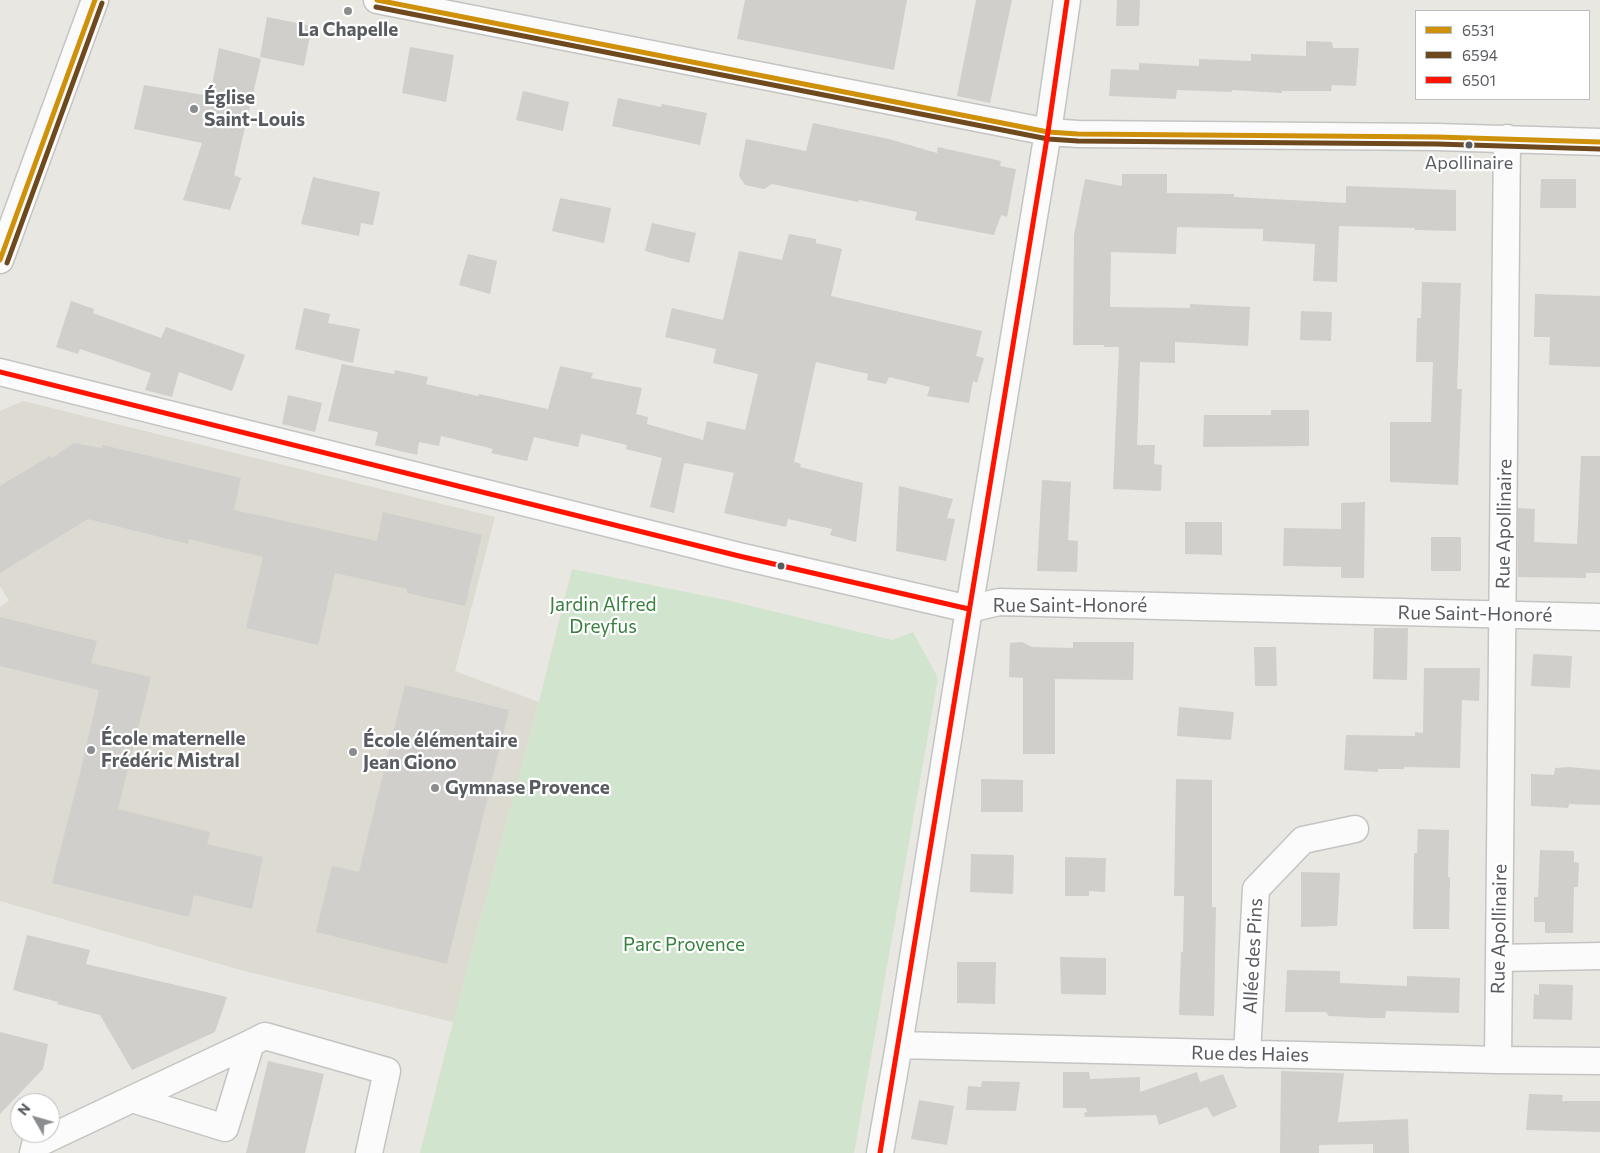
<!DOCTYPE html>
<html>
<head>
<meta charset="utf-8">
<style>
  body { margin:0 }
  #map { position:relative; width:1600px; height:1153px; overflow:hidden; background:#e8e7e2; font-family:Commissioner,sans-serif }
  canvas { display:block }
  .legend { position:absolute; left:1415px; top:10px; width:175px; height:90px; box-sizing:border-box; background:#fff; border:1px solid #bcbdbf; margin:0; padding:6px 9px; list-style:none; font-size:15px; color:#585b60 }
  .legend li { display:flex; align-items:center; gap:10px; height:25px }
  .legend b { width:25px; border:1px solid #bcbdbf }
  .north { position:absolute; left:10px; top:1093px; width:50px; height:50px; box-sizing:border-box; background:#fff; border:1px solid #bcbdbf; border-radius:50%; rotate:308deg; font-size:14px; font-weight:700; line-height:20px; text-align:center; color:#585b60 }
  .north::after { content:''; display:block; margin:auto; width:18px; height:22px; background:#8a8c8e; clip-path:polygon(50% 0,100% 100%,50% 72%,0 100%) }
</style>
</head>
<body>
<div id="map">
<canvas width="1600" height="1153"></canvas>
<ul class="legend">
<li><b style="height:6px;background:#cf900a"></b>6531</li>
<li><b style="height:6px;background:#6e491e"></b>6594</li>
<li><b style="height:6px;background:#ff1400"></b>6501</li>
</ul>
<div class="north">N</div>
</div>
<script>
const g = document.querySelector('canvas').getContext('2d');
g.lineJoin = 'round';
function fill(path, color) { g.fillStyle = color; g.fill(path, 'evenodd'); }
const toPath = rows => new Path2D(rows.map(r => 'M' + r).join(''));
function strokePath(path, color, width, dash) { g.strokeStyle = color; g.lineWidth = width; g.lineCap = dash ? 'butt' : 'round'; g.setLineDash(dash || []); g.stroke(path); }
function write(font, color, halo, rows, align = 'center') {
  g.font = font + ' Commissioner,sans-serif'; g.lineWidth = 4.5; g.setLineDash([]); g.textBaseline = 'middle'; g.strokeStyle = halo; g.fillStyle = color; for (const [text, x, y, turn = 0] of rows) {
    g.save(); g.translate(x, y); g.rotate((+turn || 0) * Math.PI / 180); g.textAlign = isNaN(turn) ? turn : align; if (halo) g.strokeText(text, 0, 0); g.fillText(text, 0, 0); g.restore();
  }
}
const education = toPath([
  [23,401,495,517,455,671,539,702,453,1022,237,969,0,901,0,607,9,601,0,586,0,411]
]);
const green = toPath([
  [572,569,726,600,892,640,913,632,938,678,854,1153,420,1153,453,1022,539,702]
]);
const building = toPath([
  [745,0,907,0,894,70,737,39],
  [976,0,1012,0,990,103,957,96],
  [1117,0,1140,0,1139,26,1116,26],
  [267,17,312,26,304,66,260,57],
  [1306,41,1332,42,1333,48,1359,48,1356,86,1332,85,1331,91,1282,91,1282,93,1232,90,1232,92,1177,90,1176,99,1109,96,1111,69,1139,70,1139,63,1199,66,1199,59,1251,61,1251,54,1306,56],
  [410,47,454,55,446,102,402,93],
  [219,48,261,59,234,175,241,178,230,210,183,200,202,143,134,129,144,85,210,96],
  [523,91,569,102,563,131,516,120],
  [618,98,661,107,662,104,707,113,700,145,612,126],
  [813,123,889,139,937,153,938,147,1001,161,1000,166,1016,169,1007,217,1001,215,994,235,915,220,917,212,859,200,858,202,772,184,764,189,745,185,739,176,746,139,806,151],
  [1122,174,1167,174,1167,193,1234,194,1234,197,1346,203,1346,186,1456,190,1456,231,1415,230,1415,228,1339,226,1337,282,1313,281,1315,244,1263,241,1263,229,1177,227,1176,254,1111,252,1110,307,1190,308,1190,304,1250,307,1248,346,1175,342,1175,363,1140,362,1137,445,1155,445,1154,464,1162,465,1161,491,1113,489,1119,347,1104,347,1104,345,1073,345,1074,235,1085,179,1122,186],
  [313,177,380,192,373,225,361,223,359,236,301,224],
  [1541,179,1576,179,1576,208,1540,208],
  [560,198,611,208,604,243,552,231],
  [652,223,696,233,689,263,645,251],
  [789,234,816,239,816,243,842,249,831,296,982,331,976,356,984,358,977,383,973,381,969,403,927,396,930,387,889,377,886,384,867,380,868,374,816,362,794,462,801,464,800,467,863,483,856,542,830,535,832,529,788,519,786,527,724,513,734,473,686,463,684,464,674,513,650,507,662,458,626,449,627,445,581,434,578,447,534,437,527,461,491,453,493,449,441,436,439,446,419,442,417,455,375,445,378,432,328,421,342,364,394,374,395,370,428,377,426,384,478,396,479,394,548,409,560,366,593,373,591,378,642,388,636,414,648,417,647,424,703,440,707,421,745,430,758,374,713,363,716,349,665,337,672,308,723,320,739,251,782,260],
  [468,254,497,261,490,294,459,285],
  [1422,282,1461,283,1457,389,1462,389,1458,485,1390,482,1390,422,1431,422,1433,362,1416,362,1417,318,1421,318],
  [1535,294,1600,296,1600,367,1549,365,1550,337,1534,337],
  [71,301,94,309,93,313,161,338,166,327,245,355,232,391,179,372,172,397,145,390,151,373,80,349,78,354,56,347],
  [304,308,330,314,328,323,360,329,353,363,295,349],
  [1301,311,1332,312,1331,341,1300,340],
  [288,395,322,403,315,432,282,424],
  [1271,410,1309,410,1309,446,1203,447,1204,415,1271,415],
  [74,443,102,448,103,445,241,478,234,510,377,541,383,512,482,535,465,606,407,593,407,589,335,573,318,645,246,628,263,557,189,539,188,544,88,519,0,573,0,486,50,456,52,458],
  [1581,456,1600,456,1600,573,1586,573,1586,578,1518,577,1518,508,1535,509,1534,542,1577,544],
  [1042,480,1071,482,1068,540,1078,541,1077,572,1037,571],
  [899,486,953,499,947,518,955,519,946,561,896,551],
  [1365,502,1364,578,1341,578,1341,567,1283,566,1284,528,1341,529,1341,503],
  [1185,522,1222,522,1222,555,1185,554],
  [1431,537,1461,537,1461,571,1431,571],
  [0,617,97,641,91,663,151,677,118,809,210,832,207,844,263,857,252,909,194,895,189,917,52,883,83,761,99,690,0,666],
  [1374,628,1408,628,1407,680,1373,679],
  [1022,642,1032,647,1073,648,1073,642,1134,642,1133,680,1055,679,1055,754,1023,754,1023,678,1009,677,1010,643],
  [1254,647,1276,647,1277,686,1255,686],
  [1533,654,1572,656,1570,688,1531,686],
  [1424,668,1480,668,1479,701,1462,700,1460,768,1404,767,1404,769,1378,769,1378,772,1344,770,1346,735,1415,736,1415,732,1423,733],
  [405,685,509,710,447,964,316,932,332,866,359,872],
  [1179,707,1234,712,1231,740,1177,736],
  [1570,767,1600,770,1600,805,1569,804,1568,808,1531,806,1531,774,1554,775,1555,768],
  [981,779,1023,780,1023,812,981,812],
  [1176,779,1212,780,1212,907,1216,907,1214,1016,1179,1015,1181,952,1183,952,1184,896,1174,896],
  [1418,829,1449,830,1448,877,1450,877,1449,929,1413,929,1414,853,1417,853],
  [1540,850,1574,851,1574,862,1579,863,1578,887,1574,887,1573,933,1545,933,1545,922,1534,922,1534,897,1538,897],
  [971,854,1014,855,1013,894,970,892],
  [1065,857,1106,858,1105,892,1089,891,1089,896,1065,896],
  [1301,872,1340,873,1337,926,1301,927],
  [27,935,90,950,86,964,227,997,215,1032,132,1070,100,1015,57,1004,58,1002,13,990],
  [1060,957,1106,958,1106,995,1061,994],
  [957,962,996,962,995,1004,957,1003],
  [1287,970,1340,971,1340,983,1407,986,1407,976,1460,978,1459,1013,1386,1011,1385,1018,1370,1018,1329,1016,1326,1012,1285,1012],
  [1539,984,1573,985,1572,1020,1533,1019,1534,994,1539,995],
  [0,1032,48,1044,43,1069,0,1114],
  [268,1061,324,1074,305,1153,246,1153],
  [1281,1071,1344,1073,1338,1122,1408,1119,1409,1153,1373,1153,1373,1144,1319,1145,1319,1153,1280,1153],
  [1063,1072,1089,1072,1090,1079,1140,1077,1140,1092,1197,1072,1200,1082,1223,1074,1237,1107,1213,1117,1207,1107,1159,1125,1156,1115,1085,1117,1084,1113,1087,1112,1086,1108,1063,1108],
  [982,1081,1020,1082,1016,1111,966,1110,968,1086,981,1087],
  [1529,1094,1563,1095,1562,1101,1600,1101,1600,1132,1526,1130],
  [919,1100,954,1106,947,1145,911,1139]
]);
const street = toPath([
  [377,0,1048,132,1078,134,1437,137,1600,142],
  [0,260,95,0],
  [0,372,739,556,969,609,999,602,1600,617],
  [1499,958,1600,956],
  [251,1043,265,1036,387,1071,369,1153],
  [899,1045,1498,1060,1600,1061],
  [1247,1054,1256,889,1303,840,1355,829],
  [1498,1060,1507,138],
  [33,1153,35,1145,132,1099,251,1043,225,1128,132,1099],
  [880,1153,899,1045,969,609,1048,132,1067,0]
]);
const bus1 = toPath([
  [377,0,1048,132,1078,134,1437,137,1600,142],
  [0,260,95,0]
]);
const bus2 = toPath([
  [376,7,1048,139,1078,141,1437,144,1600,149],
  [7,263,102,3]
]);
const bus3 = toPath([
  [0,372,739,556,969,609],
  [880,1153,1048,132,1067,0]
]);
const markers = [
  [348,11,5,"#8a8c8e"],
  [194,109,5,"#8a8c8e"],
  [1469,145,4.5,"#585b60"],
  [781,566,4.5,"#585b60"],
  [91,750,5,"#8a8c8e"],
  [353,752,5,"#8a8c8e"],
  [435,788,5,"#8a8c8e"]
];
const busNames = [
  ["Apollinaire",1469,163]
];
const poiNames = [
  ["La Chapelle",348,30,"center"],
  ["Église",204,98],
  ["Saint-Louis",204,120],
  ["École maternelle",101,739],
  ["Frédéric Mistral",101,761],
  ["École élémentaire",363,741],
  ["Jean Giono",363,763],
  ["Gymnase Provence",445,788]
];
const streetNames = [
  ["Rue Apollinaire",1504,524,-89],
  ["Rue Saint-Honoré",1070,606],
  ["Rue Saint-Honoré",1475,614,1],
  ["Rue Apollinaire",1499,929,-89],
  ["Allée des Pins",1253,956,-87],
  ["Rue des Haies",1250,1054,1]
];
const parkNames = [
  ["Jardin Alfred",603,605],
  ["Dreyfus",603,627],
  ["Parc Provence",684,945]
];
fill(education, '#dcdad1');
fill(green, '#d0e4ce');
fill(building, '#d0cfcc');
strokePath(street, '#c4c4c3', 29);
strokePath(street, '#fcfbfb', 26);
strokePath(bus1, '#cf900a', 5);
strokePath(bus2, '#6e491e', 5);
strokePath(bus3, '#ff1400', 5);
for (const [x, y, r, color] of markers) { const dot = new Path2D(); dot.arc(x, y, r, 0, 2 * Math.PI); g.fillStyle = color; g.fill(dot); strokePath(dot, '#fff', 2); }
write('18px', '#585b60', '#fff', busNames);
write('bold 19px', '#585b60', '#fff', poiNames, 'left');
write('19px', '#585b60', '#fff', streetNames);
write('19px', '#37803d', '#fff', parkNames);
</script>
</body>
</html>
